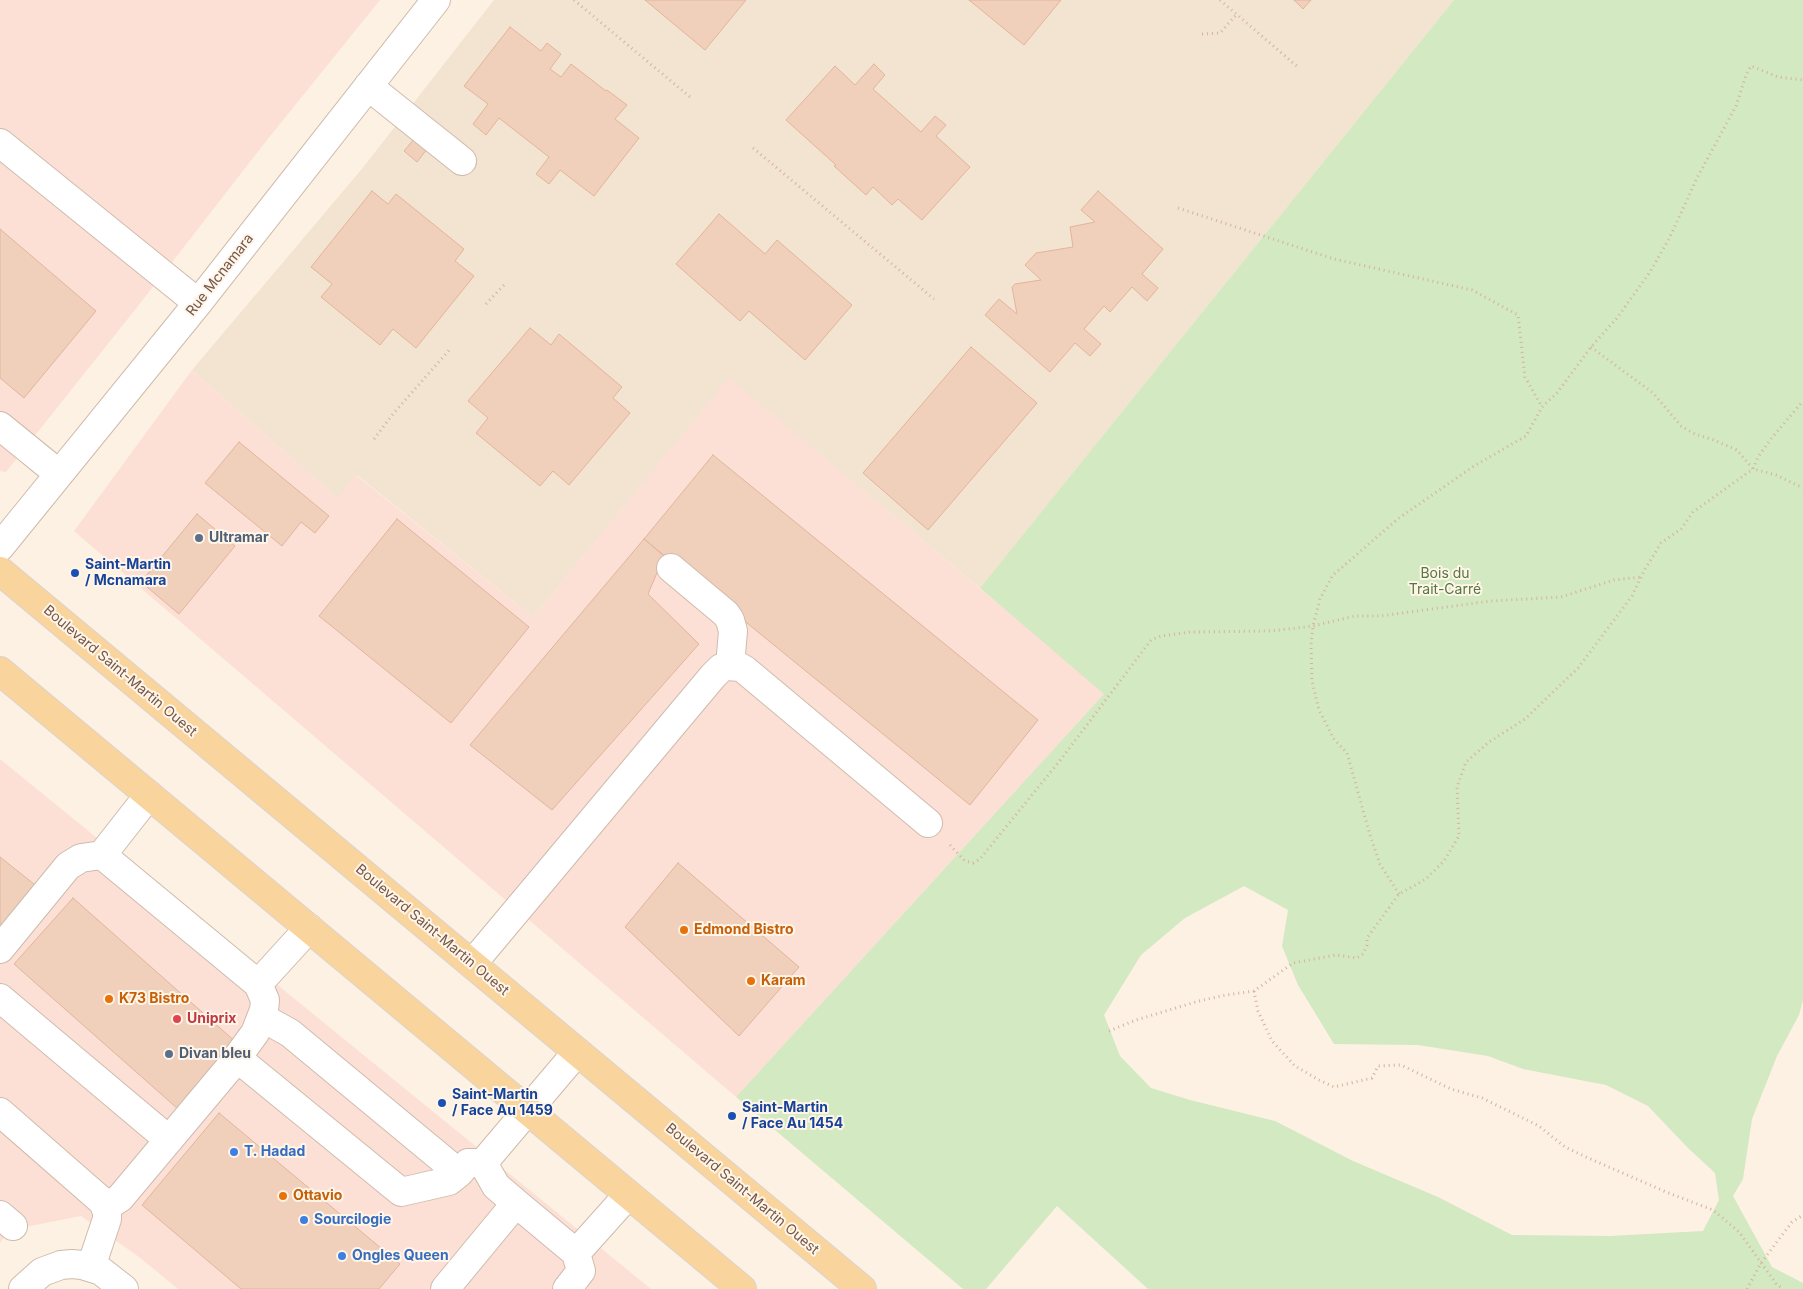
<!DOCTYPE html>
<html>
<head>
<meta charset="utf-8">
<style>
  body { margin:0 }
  canvas { display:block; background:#fcf1e2 }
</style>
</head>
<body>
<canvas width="1803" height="1289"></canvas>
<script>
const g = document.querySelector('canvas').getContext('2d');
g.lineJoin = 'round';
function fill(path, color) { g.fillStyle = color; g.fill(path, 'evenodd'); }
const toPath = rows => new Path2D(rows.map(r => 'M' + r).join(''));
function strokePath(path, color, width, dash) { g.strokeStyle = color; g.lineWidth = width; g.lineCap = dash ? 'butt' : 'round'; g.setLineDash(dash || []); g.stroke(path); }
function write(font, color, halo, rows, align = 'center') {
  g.font = font + ' Inter,sans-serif'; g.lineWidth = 4; g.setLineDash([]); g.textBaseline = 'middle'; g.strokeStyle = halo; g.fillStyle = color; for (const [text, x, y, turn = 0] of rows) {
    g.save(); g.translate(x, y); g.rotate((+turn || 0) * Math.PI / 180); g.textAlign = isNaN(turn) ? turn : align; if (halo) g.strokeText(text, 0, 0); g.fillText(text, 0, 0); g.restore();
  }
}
const residential = toPath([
  [494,0,1454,0,980,588,729,379,533,617,357,475,338,499,192,370,361,170]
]);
const commercial = toPath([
  [0,0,380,0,267,140,138,306,6,472,0,471],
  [192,370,337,498,356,475,533,617,729,378,1105,693,736,1097,74,531],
  [0,759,651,1289,178,1289,139,1257,81,1216,10,1230,0,1243]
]);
const green = toPath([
  [1454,0,1803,0,1803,1000,1799,1015,1777,1056,1752,1119,1743,1179,1733,1196,1772,1267,1803,1283,1803,1289,1148,1289,1057,1206,986,1289,963,1289,736,1097,1104,694,980,588],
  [1244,886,1288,910,1282,946,1298,985,1334,1044,1418,1045,1488,1056,1523,1069,1606,1085,1648,1106,1688,1148,1715,1173,1719,1200,1703,1231,1610,1236,1512,1235,1438,1197,1353,1161,1275,1121,1190,1100,1151,1088,1120,1056,1104,1015,1141,955,1185,918]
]);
const building = toPath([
  [645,0,746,0,705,50,645,0],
  [969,0,1061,0,1024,45,969,0],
  [1294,0,1311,0,1303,9,1294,0],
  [510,27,541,51,547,43,561,54,550,69,561,77,571,64,606,91,607,90,627,105,615,119,639,138,594,196,560,170,549,184,536,174,549,157,499,118,486,135,473,124,488,104,464,86,510,27],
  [874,64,885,75,873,89,921,132,935,116,946,125,936,136,970,167,922,220,898,199,892,205,873,187,866,195,834,166,836,165,786,120,835,66,855,85,874,64],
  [415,138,427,149,417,162,404,151,415,138],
  [372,191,388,204,396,194,464,249,455,261,474,276,416,348,393,329,380,345,321,297,332,284,311,267,372,191],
  [1098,191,1163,249,1142,274,1158,288,1147,301,1132,287,1110,312,1104,306,1084,329,1101,344,1090,356,1075,343,1050,372,985,315,999,299,1017,314,1012,287,1015,284,1041,280,1025,265,1036,253,1073,247,1070,227,1095,222,1081,210,1098,191],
  [719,214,765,254,777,240,852,305,805,360,749,311,740,321,676,264,719,214],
  [0,229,96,311,24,398,0,378,0,229],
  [530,328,551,345,559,334,622,387,613,398,630,413,569,485,553,471,540,486,476,433,488,418,468,401,530,328],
  [971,347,1037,403,928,530,863,473,971,347],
  [239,442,329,516,315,533,301,522,282,546,205,483,239,442],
  [713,455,1038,720,970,805,644,539,713,455],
  [197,514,235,546,179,614,141,582,197,514],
  [397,519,529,627,451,723,319,616,397,519],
  [644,539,664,556,648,594,699,644,552,810,470,745,644,539],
  [0,857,39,888,0,936,0,857],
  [678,863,799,967,739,1036,625,927,678,863],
  [73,898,237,1043,178,1109,14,964,73,898],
  [219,1113,400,1264,379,1289,241,1289,142,1205,219,1113]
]);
const path = toPath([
  [574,0,690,97],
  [1220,0,1299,68],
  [1202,34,1220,33,1237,14],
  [753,148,934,299],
  [1178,208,1334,259,1472,290,1518,315,1525,377,1542,407],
  [486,304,504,285],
  [1591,347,1653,393,1681,426,1695,434,1714,440,1737,450,1753,469,1776,475,1803,488],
  [374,439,393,414,451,348],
  [950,845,965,861,973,863,980,859,1062,758,1151,640,1161,636,1190,632,1271,631,1313,626,1355,616,1380,616,1491,601,1561,597,1614,580,1641,577],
  [1399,894,1380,864,1370,835,1347,753,1334,739,1319,710,1312,681,1311,645,1313,626,1320,599,1333,575,1399,518,1474,466,1526,436,1542,407,1557,393,1591,347,1617,318,1650,272,1669,239,1697,178,1736,106,1746,75,1751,66,1778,77,1803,80],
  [1254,991,1258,1011,1272,1041,1295,1066,1319,1080,1334,1087,1372,1078,1378,1066,1401,1065,1451,1089,1482,1098,1539,1126,1565,1147,1586,1157,1666,1192,1713,1210,1739,1232,1777,1285,1784,1289],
  [1109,1031,1136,1020,1199,1001,1226,995,1254,991,1293,963,1336,955,1357,958,1363,954,1367,945,1367,938,1399,894,1426,879,1444,861,1459,836,1457,787,1466,762,1489,742,1525,719,1578,668,1632,596,1645,569,1661,543,1681,529,1693,512,1753,469,1758,457,1770,440,1803,401],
  [1747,1289,1761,1263,1792,1222,1803,1215]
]);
const minor = toPath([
  [368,86,462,161],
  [0,143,198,303],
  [0,426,59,474],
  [0,547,198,303,436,0],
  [671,568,726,614,730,620,733,631,730,666],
  [0,949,68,866,81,858,102,855],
  [472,964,713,676,721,668,727,666,740,667,745,670,928,823],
  [258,984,309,928],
  [0,998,169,1140],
  [262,1019,272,1023,290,1033,459,1173,468,1163,483,1163,496,1186,516,1203],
  [237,1058,401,1192,449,1181,459,1173],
  [0,1112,103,1202,107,1212,107,1219,91,1267],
  [483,1163,577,1052],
  [106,1207,120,1198,230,1067,255,1033,264,1010,265,1000,258,984,102,855,149,795],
  [0,1215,13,1226],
  [23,1289,42,1272,61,1265,72,1264,82,1265,101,1271,124,1289],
  [445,1289,516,1203,576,1253,628,1195],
  [567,1289,581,1271,576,1253]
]);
const major = toPath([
  [0,571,862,1289],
  [0,671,742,1289]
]);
const markers = [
  [199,538,5,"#5c6f8a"],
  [75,573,5,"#1a4fb4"],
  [684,930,5,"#e8710a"],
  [751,981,5,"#e8710a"],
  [109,999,5,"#e8710a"],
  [177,1019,5,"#e0444e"],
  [169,1054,5,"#5c6f8a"],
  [442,1103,5,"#1a4fb4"],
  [732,1116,5,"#1a4fb4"],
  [234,1152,5,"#3f7fe0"],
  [283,1196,5,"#e8710a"],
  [304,1220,5,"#3f7fe0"],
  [342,1256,5,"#3f7fe0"]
];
const streetNames = [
  ["Rue Mcnamara",220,275,-52],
  ["Boulevard Saint-Martin Ouest",120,671,40],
  ["Boulevard Saint-Martin Ouest",432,930,40],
  ["Boulevard Saint-Martin Ouest",742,1189,40]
];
const serviceNames = [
  ["Ultramar",209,538],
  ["Divan bleu",179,1054]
];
const transitNames = [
  ["Saint-Martin",85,565],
  ["/ Mcnamara",85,581],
  ["Saint-Martin",452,1095],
  ["/ Face Au 1459",452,1111],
  ["Saint-Martin",742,1108],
  ["/ Face Au 1454",742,1124]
];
const parkNames = [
  ["Bois du",1445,574],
  ["Trait-Carré",1445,590]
];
const foodNames = [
  ["Edmond Bistro",694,930],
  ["Karam",761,981],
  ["K73 Bistro",119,999],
  ["Ottavio",293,1196]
];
const healthNames = [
  ["Uniprix",187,1019]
];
const shopNames = [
  ["T. Hadad",244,1152],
  ["Sourcilogie",314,1220],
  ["Ongles Queen",352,1256]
];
fill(residential, '#f3e3d1');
fill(commercial, '#fce0d6');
fill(green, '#d2e9c1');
fill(building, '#f0cfbb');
strokePath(building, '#e3b59b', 1);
strokePath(minor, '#cfbbac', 30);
strokePath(major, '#dbd3d0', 30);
strokePath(path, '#d5b29e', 3, [1, 4]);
strokePath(minor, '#fff', 28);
strokePath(major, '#f9d49c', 28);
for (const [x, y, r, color] of markers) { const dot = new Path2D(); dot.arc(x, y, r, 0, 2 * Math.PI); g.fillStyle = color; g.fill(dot); strokePath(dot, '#fff5e8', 2); }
write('14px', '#735749', '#fff5e8', streetNames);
write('bold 14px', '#4e5e75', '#fff5e8', serviceNames, 'left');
write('bold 14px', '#164399', '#fff5e8', transitNames, 'left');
write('14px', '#547842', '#fff5e8', parkNames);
write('bold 14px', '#c56008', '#fff5e8', foodNames, 'left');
write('bold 14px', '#be3a42', '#fff5e8', healthNames, 'left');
write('bold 14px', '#366cbe', '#fff5e8', shopNames, 'left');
</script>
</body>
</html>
